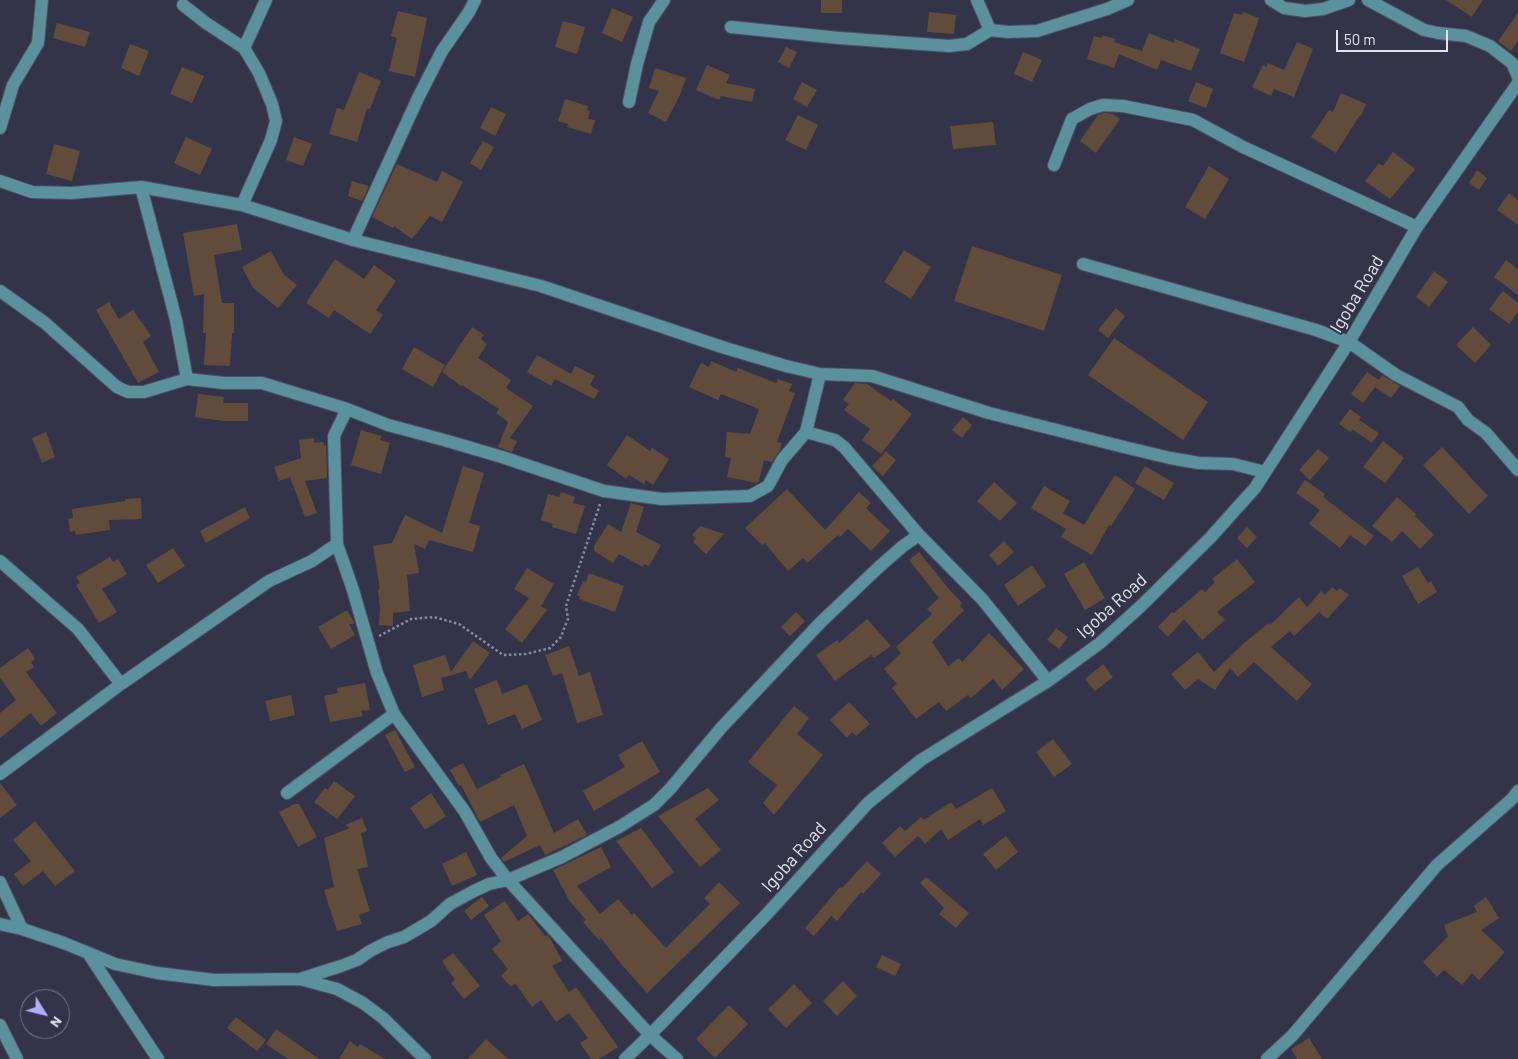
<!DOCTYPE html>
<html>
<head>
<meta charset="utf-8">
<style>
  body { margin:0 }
  #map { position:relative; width:1518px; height:1059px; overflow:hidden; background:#33344a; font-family:Barlow,sans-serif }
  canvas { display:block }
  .north { position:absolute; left:20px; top:989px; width:50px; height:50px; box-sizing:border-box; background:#33344a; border:1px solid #797a8d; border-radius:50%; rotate:126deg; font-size:14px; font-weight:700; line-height:20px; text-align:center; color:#e2e3f1 }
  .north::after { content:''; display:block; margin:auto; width:18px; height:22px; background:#b1adfa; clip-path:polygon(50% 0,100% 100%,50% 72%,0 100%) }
  .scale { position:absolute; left:1336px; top:30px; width:112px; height:22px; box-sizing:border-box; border:2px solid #e2e3f1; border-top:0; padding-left:6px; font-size:15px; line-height:18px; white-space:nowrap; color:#e2e3f1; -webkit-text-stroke:4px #33344a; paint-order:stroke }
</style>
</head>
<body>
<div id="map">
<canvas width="1518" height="1059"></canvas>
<div class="north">N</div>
<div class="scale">50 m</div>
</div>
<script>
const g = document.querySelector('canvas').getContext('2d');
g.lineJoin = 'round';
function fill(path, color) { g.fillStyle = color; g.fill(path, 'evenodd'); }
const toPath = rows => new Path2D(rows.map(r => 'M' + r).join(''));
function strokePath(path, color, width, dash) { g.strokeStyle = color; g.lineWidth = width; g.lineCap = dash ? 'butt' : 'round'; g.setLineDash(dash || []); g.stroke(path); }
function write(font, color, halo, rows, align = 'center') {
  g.font = font + ' Barlow,sans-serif'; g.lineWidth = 4; g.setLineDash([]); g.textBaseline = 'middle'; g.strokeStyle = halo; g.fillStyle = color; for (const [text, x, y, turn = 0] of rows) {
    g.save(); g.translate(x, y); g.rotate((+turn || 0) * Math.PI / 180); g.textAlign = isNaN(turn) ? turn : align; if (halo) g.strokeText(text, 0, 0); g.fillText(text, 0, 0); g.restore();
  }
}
const building = toPath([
  [821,0,842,0,842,13,821,13],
  [1446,0,1483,0,1472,17],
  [612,8,633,17,622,42,602,33],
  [398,11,427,18,415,77,389,71,397,38,391,36],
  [929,12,956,15,954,34,927,32],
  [1243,12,1259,18,1244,62,1220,53,1234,13,1242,15],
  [1518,13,1518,41,1511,51,1498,41],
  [563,21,585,27,577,54,555,47],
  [57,23,90,32,85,47,53,38],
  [1149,33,1174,43,1175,39,1200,49,1191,71,1161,60,1157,70,1119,54,1114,68,1087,59,1094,36,1102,38,1102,35,1115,39,1114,42,1142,51],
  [1297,42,1313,49,1294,97,1274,89,1271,96,1252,87,1263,65,1266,67,1268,63,1284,70],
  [130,44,149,51,139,76,121,68],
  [786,47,797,52,789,68,778,62],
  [1023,52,1042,60,1032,82,1014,74],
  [707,65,730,75,726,83,755,89,752,102,721,96,719,100,696,90],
  [182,67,204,76,192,103,170,94],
  [655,68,686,78,680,95,666,122,648,113,659,91,649,88],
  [359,72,381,81,370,109,367,108,357,142,329,134,337,108,344,110],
  [802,82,817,90,807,107,793,99],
  [1196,82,1213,89,1206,108,1188,101],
  [1341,93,1366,104,1361,116,1360,115,1336,153,1311,137,1329,110,1333,112],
  [565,99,588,106,587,110,590,111,588,119,595,120,591,134,567,127,568,124,558,121],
  [491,107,506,114,495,136,480,128],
  [1104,113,1113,114,1120,119,1096,153,1080,141,1098,115],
  [798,115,818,125,806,150,785,140],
  [993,122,996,145,953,149,950,126],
  [186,137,212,149,200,175,174,163],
  [294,137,312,144,303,166,286,160],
  [483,141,494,147,481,170,470,163],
  [54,144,80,151,72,181,46,174],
  [1393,152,1415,169,1390,199,1365,181,1379,163,1383,166],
  [397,164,437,182,442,171,463,182,442,222,430,216,412,239,394,226,393,228,372,217],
  [1209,166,1229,179,1205,219,1185,207],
  [1477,170,1487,178,1479,190,1469,183],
  [352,181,369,186,362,201,348,196],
  [1509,193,1518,200,1518,225,1497,210],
  [237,224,242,250,214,255,222,303,234,303,234,333,232,333,230,366,204,365,206,333,203,333,204,294,194,296,183,233],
  [972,246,1062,275,1044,331,954,301],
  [904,250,931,267,911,299,884,282],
  [271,251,284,275,297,285,278,308,253,288,242,267],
  [335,259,364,279,374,265,396,281,376,310,383,315,370,334,334,310,329,318,306,303],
  [1506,260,1518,269,1518,295,1494,277],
  [1434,271,1448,282,1429,307,1416,297],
  [1503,291,1518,303,1518,312,1509,324,1489,309],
  [109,302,119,319,133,310,151,336,143,342,159,372,138,383,96,310],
  [1116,308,1125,316,1108,338,1098,330],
  [472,327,484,335,481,339,487,344,478,358,511,380,506,388,533,406,510,438,517,441,512,452,498,447,508,422,496,413,499,409,462,385,461,386,442,372],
  [1473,327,1491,345,1475,363,1456,345],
  [1114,338,1208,402,1183,440,1088,375],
  [414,347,445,365,433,387,402,369],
  [537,355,571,374,575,366,595,376,590,385,599,391,594,399,555,379,551,386,527,372],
  [711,361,736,372,738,368,776,383,778,379,792,384,789,391,795,393,777,442,782,443,780,450,772,462,764,460,759,481,757,483,727,477,731,458,725,457,727,432,750,434,759,409,721,394,718,400,689,387,701,363,709,367],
  [1367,372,1379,380,1382,375,1400,386,1391,398,1375,387,1363,403,1351,394],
  [855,383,867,384,891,401,893,399,912,414,881,454,862,440,870,429,844,410,849,404,843,400],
  [198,394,224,397,223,403,248,403,248,421,224,421,195,417],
  [1350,409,1361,417,1359,420,1379,433,1372,443,1352,429,1351,432,1339,424],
  [963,417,972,425,962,438,952,430],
  [361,430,382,436,380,440,390,443,381,474,351,465],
  [46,432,55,457,42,463,32,438],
  [627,435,650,451,652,448,669,459,653,485,646,480,644,484,629,475,626,479,607,465],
  [314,438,314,443,324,442,324,446,326,445,327,478,305,481,317,513,305,517,290,477,279,481,274,467,301,458,299,440],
  [1383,441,1404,458,1385,483,1363,467],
  [1442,447,1488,496,1469,514,1423,465],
  [1318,449,1329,458,1310,480,1299,470],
  [886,451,896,460,883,476,872,466],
  [463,466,484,473,469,523,480,526,473,552,429,540,425,549,414,544,419,573,407,575,410,611,393,613,393,626,379,625,380,608,378,590,380,589,373,546,392,543,405,515,442,533],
  [1145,466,1174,483,1164,500,1135,483],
  [1115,475,1135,489,1111,526,1109,525,1092,555,1061,537,1066,529,1031,508,1044,486,1070,501,1063,513,1084,525],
  [1305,480,1325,494,1323,497,1374,536,1365,546,1350,535,1340,548,1309,524,1320,510,1296,493],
  [994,482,1017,503,1000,521,977,501],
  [787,489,825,530,859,492,871,503,866,508,890,531,871,551,848,529,840,537,838,535,807,563,803,558,788,571,765,543,762,545,745,528],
  [561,492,575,497,573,503,585,506,576,534,552,527,553,524,541,520,548,494,559,497],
  [1397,497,1416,514,1415,516,1434,535,1420,549,1402,531,1392,542,1372,526],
  [141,498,142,519,109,520,110,530,76,535,75,531,70,532,68,519,73,518,72,509,125,501,125,499],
  [631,503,644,507,636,532,661,545,649,566,644,564,643,567,619,554,613,563,594,551,594,546,608,524,621,532],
  [245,507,250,518,206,543,200,531],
  [700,526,724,534,706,554,693,542,696,538,692,535],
  [1247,527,1257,537,1247,548,1237,538],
  [1004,541,1014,552,998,566,989,555],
  [173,548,185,566,158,583,146,565],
  [919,552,948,588,962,603,960,606,964,610,932,642,948,666,959,658,962,662,989,633,1024,669,1002,690,993,679,971,698,968,695,946,711,939,702,916,719,892,688,897,684,884,669,901,653,896,647,932,614,927,609,939,598,909,560],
  [110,557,113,562,118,559,127,574,102,589,117,612,99,623,76,585,80,583,76,577],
  [1237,559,1255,582,1217,612,1225,620,1202,640,1184,619,1168,637,1158,627,1172,612,1174,613,1202,589,1205,592,1215,582,1212,579],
  [1084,562,1105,598,1085,610,1064,574],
  [1032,565,1046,586,1018,606,1004,585],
  [1418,567,1428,583,1431,581,1437,592,1418,604,1402,576],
  [527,568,554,584,541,606,547,610,522,643,505,629,529,598,514,589],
  [589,573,624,586,615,612,579,599,580,597,577,595,583,581,586,582],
  [1332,587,1337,591,1340,588,1349,595,1327,619,1319,612,1294,636,1290,631,1271,647,1312,684,1297,701,1254,662,1238,677,1230,668,1215,690,1198,679,1185,690,1171,674,1198,652,1214,672,1245,642,1269,623,1270,625,1299,597,1307,607,1321,591,1325,595],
  [347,610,354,622,354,624,349,624,355,635,331,649,318,627],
  [796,612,805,621,790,636,781,627],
  [867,619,891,646,874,658,871,655,835,681,816,655,837,640,839,643],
  [1056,628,1068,637,1059,649,1047,640],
  [473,641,490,653,470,680,466,671,441,678,444,690,422,697,413,665,445,655,451,672],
  [569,646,579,676,590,672,603,715,577,723,562,673,553,676,545,655],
  [28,648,35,659,31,662,34,667,26,672,57,713,41,726,31,713,0,738,0,713,16,700,0,678,0,668],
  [1103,664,1113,677,1095,691,1085,679],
  [497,680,502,694,527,684,542,720,522,729,515,714,488,725,474,689],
  [365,683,370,710,361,711,363,716,330,722,324,696,338,693,337,688],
  [291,695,295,715,270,721,265,701],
  [849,702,870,724,856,736,852,732,847,738,830,720],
  [794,706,809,718,797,734,823,755,774,815,763,803,777,785,748,762],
  [395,730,415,767,405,772,385,735],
  [1053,739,1072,764,1054,777,1036,752],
  [642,741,660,772,594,811,583,791,625,767,618,755],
  [463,763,477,789,501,777,500,775,524,764,554,833,578,819,587,835,545,855,540,845,504,862,501,858,527,836,514,805,480,822,461,785,459,786,450,770],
  [334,781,355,796,337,819,314,802,325,788,328,790],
  [0,783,17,805,0,818],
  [708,788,719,800,695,819,721,850,700,867,658,816],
  [992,788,1006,811,983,825,980,819,948,840,941,829,925,844,918,836,895,857,882,843,900,826,905,831,921,817,924,820,951,802,956,809],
  [431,793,446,816,425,830,410,808],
  [294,804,299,804,317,837,298,847,279,812],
  [362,818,367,831,361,833,368,867,357,869,370,911,359,915,362,924,337,931,324,890,334,887,324,838,350,828,345,825],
  [35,821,75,871,55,886,43,871,23,886,14,874,31,861,13,840],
  [641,828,674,872,652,888,616,841],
  [1006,836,1018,852,996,870,983,854],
  [601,847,611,867,577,886,600,914,618,899,632,915,634,913,666,948,710,904,704,898,719,882,740,903,647,993,621,964,601,938,599,940,583,922,586,920,569,900,553,870],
  [466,852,477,875,452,886,442,864],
  [867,861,881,874,863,894,861,892,837,921,831,916,814,936,805,928,840,887,842,888],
  [926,877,969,913,956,928,939,914,944,908,920,883],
  [482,897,489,906,471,920,464,911],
  [1486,897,1499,918,1481,930,1505,952,1479,980,1472,973,1462,985,1444,970,1437,977,1423,962,1448,936,1444,925,1477,912,1474,906],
  [505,901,518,921,528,914,545,936,547,935,550,938,562,961,552,966,569,992,576,987,618,1047,599,1059,591,1059,580,1043,588,1038,569,1013,556,1022,541,1000,532,1007,515,983,511,987,501,976,508,969,492,949,501,941,484,915],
  [453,953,480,986,464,999,451,983,455,980,442,961],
  [882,955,901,964,895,976,876,967],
  [843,981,857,996,837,1016,823,1001],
  [794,984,812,1003,786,1028,768,1009],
  [729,1005,748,1024,715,1058,696,1039],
  [236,1017,266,1040,257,1051,227,1028],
  [276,1029,319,1059,288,1059,266,1044],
  [1309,1038,1322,1059,1297,1059,1291,1049],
  [486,1039,508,1059,468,1059],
  [350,1041,358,1047,360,1044,385,1059,339,1059]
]);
const path = toPath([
  [379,636,411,619,434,617,459,624,503,655,526,654,550,648,561,637,565,626,568,619,566,606,600,504]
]);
const minor = toPath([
  [977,0,990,30],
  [1271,0,1284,8,1305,11,1323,9,1349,0],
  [1368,0,1424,30,1438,33,1466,36,1490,46,1512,63,1518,77],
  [183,5,206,23,244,48,259,73,272,104,276,121,271,140,242,205],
  [731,27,839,38,949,46,967,44,990,30,1008,32,1037,31,1107,9,1128,0],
  [244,48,266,0],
  [629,102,637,64,649,22,664,0],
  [0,128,13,85,38,43,42,0],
  [1054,165,1072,119,1090,109,1103,105,1123,106,1193,120,1243,147,1417,227],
  [0,181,32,192,72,193,141,187,242,205,353,240,541,286,722,347,786,366,820,374,872,376,989,413,1124,447,1170,458,1199,463,1233,464,1265,472],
  [141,187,176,320,187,379,224,383,262,383,347,409,388,425,444,440,502,457,604,491,662,499,750,496,768,486,782,460,806,432,835,440,844,447,919,535,982,599,1048,681],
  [353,240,418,98,442,51,469,12,475,0],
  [1083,264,1316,330,1349,342,1396,375,1458,407,1468,420,1486,433,1518,470],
  [0,291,45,323,117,387,128,392,144,392,187,379],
  [347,409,334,436,337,544,353,590,377,673,394,714,465,812,491,858,508,880,650,1035,677,1059],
  [806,432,820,374],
  [0,561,78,629,121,684],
  [0,774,121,684,269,581,312,561,337,544],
  [287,793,394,714],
  [0,882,22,929],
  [0,924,22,929,64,943,115,964,157,973,214,980,300,979,337,989,363,1003,383,1018,425,1059],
  [88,953,158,1059],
  [300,979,341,966,357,960,370,951,388,942,404,937,431,921,450,904,474,891,489,884,508,880,562,857,619,827,654,805,670,789,721,728,821,622,879,567,903,546,919,535],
  [0,1025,17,1059],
  [625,1059,650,1035,766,915,868,803,921,760,1048,681,1100,643,1141,606,1211,537,1236,509,1255,488,1349,342,1417,227,1518,83],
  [1267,1059,1292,1036,1437,865,1512,799,1518,791]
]);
const streetNames = [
  ["Igoba Road",1357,294,-59],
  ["Igoba Road",1112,606,-42],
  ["Igoba Road",794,857,-48]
];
fill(building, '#614c3b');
strokePath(minor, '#4f5065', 14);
strokePath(path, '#8a8b9d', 2.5, [2.5, 2.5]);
strokePath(minor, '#5b919c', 12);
write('18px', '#e2e3f1', '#33344a', streetNames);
</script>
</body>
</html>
